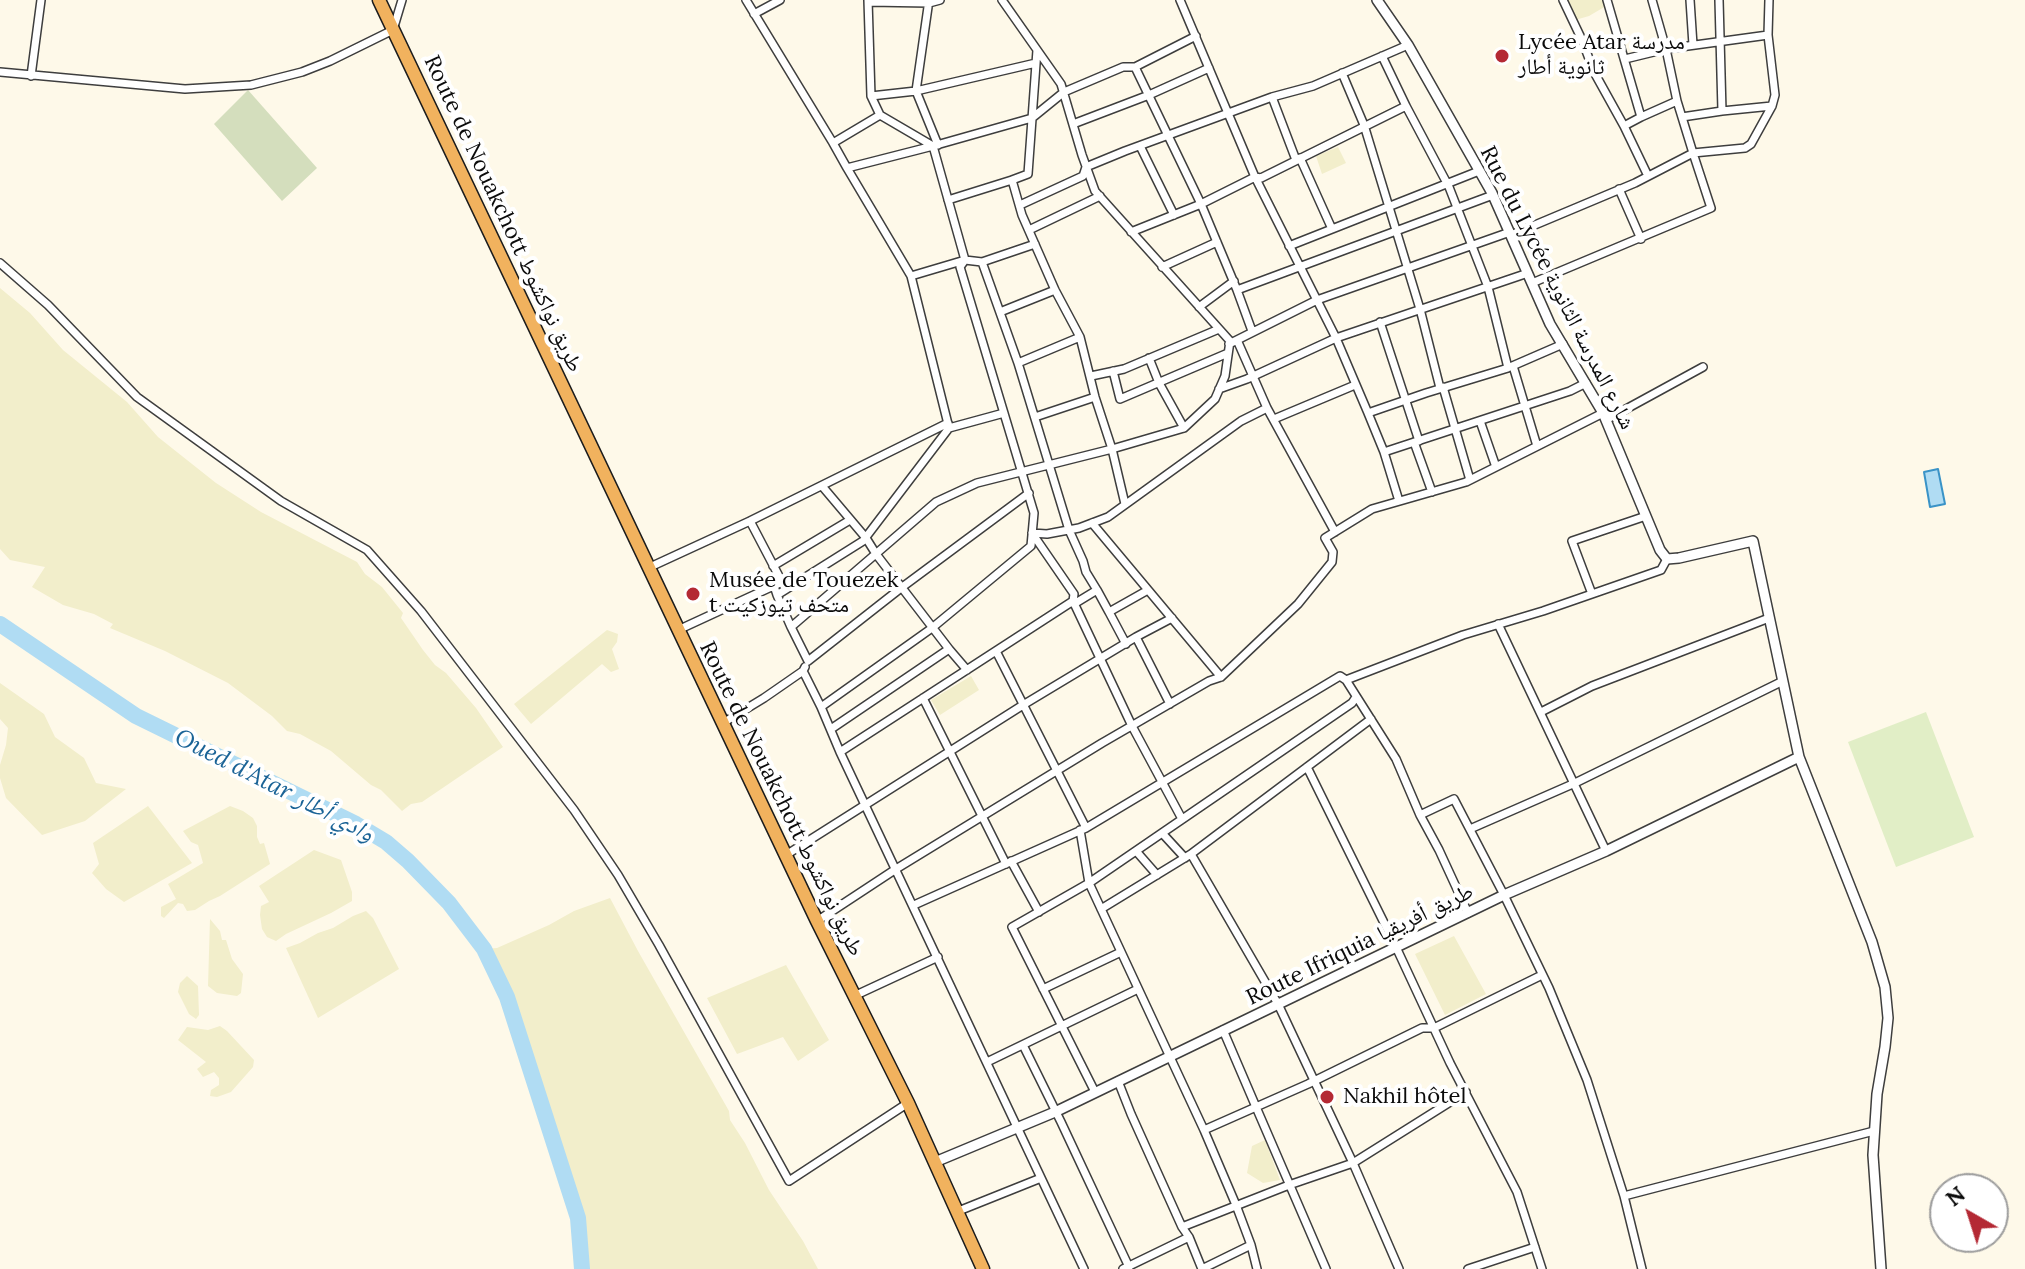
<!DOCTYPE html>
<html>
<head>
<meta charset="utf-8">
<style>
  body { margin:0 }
  #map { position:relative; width:2025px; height:1269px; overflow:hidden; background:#fef9e9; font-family:Lora,serif }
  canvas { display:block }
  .north { position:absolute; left:1929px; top:1173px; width:80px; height:80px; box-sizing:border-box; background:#fff; border:2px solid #9d9d9d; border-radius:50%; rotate:321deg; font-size:22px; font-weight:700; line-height:32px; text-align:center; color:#0b0b0b }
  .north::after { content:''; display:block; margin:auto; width:28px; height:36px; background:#b42934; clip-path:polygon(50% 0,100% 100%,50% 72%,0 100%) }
</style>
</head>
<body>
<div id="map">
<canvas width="2025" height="1269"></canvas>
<div class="north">N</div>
</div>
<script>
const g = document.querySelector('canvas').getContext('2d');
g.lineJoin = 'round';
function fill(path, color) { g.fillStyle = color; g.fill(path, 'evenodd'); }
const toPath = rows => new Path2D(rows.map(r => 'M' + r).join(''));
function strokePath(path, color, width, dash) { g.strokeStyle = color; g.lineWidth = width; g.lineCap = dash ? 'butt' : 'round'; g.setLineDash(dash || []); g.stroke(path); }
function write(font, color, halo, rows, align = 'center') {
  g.font = font + ' Lora,"Noto Naskh Arabic",serif'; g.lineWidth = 8; g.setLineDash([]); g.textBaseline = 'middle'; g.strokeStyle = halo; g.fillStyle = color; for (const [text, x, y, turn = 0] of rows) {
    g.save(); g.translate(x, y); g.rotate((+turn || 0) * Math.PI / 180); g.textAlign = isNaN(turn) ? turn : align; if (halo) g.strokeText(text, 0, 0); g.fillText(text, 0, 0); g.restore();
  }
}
const farmland = toPath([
  [1566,0,1604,0,1606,6,1589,16,1575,20],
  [1338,147,1346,163,1322,174,1316,156],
  [0,288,30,313,63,350,127,402,158,437,216,483,261,512,357,562,365,574,382,587,403,613,401,618,423,650,435,665,446,673,476,708,503,747,422,802,411,804,402,811,381,790,371,785,331,751,300,734,287,731,272,716,228,683,165,651,110,628,113,624,94,614,63,605,32,587,45,567,10,560,0,549],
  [607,630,618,634,617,642,612,649,619,669,611,672,602,664,531,724,514,704],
  [971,676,979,690,940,715,931,700],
  [0,683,44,714,55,737,84,758,96,783,126,789,85,821,42,835,6,798,0,778,0,765,6,745,8,728,0,719],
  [148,806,192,863,124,902,106,889,92,873,99,864,93,843],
  [230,806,243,811,253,818,257,826,257,837,260,844,264,843,270,864,220,896,209,901,195,910,187,911,183,904,178,903,164,918,161,916,161,907,176,899,168,884,203,863,198,845,191,842,183,831],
  [314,850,341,860,352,892,352,901,331,913,286,934,276,941,267,937,262,929,260,915,261,906,269,902,259,886],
  [610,898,638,951,729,1111,730,1120,745,1143,769,1190,803,1241,818,1269,582,1269,578,1218,526,1057,484,949,497,948,549,925,574,911],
  [366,911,373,918,399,969,318,1018,286,948,300,943,318,933,333,928,353,916],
  [210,919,220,931,222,940,226,940,232,959,243,974,241,993,237,996,217,993,208,986],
  [1454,936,1486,994,1445,1015,1415,954],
  [786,965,829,1040,798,1061,783,1037,737,1054,707,998],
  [187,976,198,986,199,1015,196,1019,189,1014,178,992,180,983],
  [220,1026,227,1031,254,1060,253,1067,231,1092,217,1097,210,1096,211,1090,219,1085,219,1078,214,1072,203,1077,197,1069,206,1062,178,1040,187,1027,208,1030],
  [1265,1140,1280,1180,1263,1183,1247,1173,1252,1146]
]);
const cemetery = toPath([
  [248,90,317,168,282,201,214,124]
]);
const pitch = toPath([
  [1926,712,1974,837,1896,867,1848,742]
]);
const water = toPath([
  [1938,469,1945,504,1930,507,1924,472,1938,469]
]);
const river = toPath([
  [0,624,136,716,356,824,386,842,408,861,449,903,484,949,507,997,578,1218,582,1269]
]);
const minor = toPath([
  [746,0,833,143,880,115],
  [868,0,871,96,880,115,933,146,965,260,960,267,1034,513,1031,546,932,628,821,707,840,752,1084,1269],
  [929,0,916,91,1036,63],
  [1180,0,1255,177,1336,338,1368,413],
  [1563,0,1582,40,1594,72,1624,126,1641,117,1607,0],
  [1690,0,1693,45],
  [1719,0,1722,111],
  [869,2,929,3,940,0],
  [754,14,780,0],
  [1037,50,1028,174,1012,180,1022,215,1055,290,1080,337,1095,397,1112,449,1125,504],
  [1625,59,1666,49,1768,35,1769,0],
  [1135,67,1196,36],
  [0,72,185,89,251,85,302,72,330,61,393,30,402,0],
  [1342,73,1364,125,1420,309,1440,388],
  [31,76,41,0],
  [871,96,916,91,938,145],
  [1272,97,1296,160],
  [1641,117,1677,101],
  [1682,117,1722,111,1772,106],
  [1073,124,1149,95,1209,68],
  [1624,126,1648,176],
  [833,143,847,168,933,146,1032,118,1064,92,1123,67,1135,67,1201,204,1237,290,1493,195],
  [1140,146,1174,215],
  [1300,158,1332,229],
  [847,168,911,276],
  [1619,189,1641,239],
  [948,200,1012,180],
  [1020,205,1083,176,1086,167,1125,151,1272,97,1313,86,1408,45],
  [1029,230,1100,196],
  [1131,232,1201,204,1255,177,1261,178,1406,106,1382,56],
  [1511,235,1635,183,1693,153,1677,101,1666,49,1652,0],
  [1289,246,1479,171],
  [982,262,1018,363,1069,530,1083,561,1086,572,1097,590,1074,604],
  [0,263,48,305,137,397,281,501,367,550,421,611,574,810,618,875,659,945,789,1181,908,1103],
  [1162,267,1217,242],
  [1532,283,1711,208,1693,153,1745,148,1751,144,1772,106,1775,95,1768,35],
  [1237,290,1252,331],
  [1199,307,1234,281],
  [1000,312,1055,290],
  [1380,322,1419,441],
  [1237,340,1267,408,1335,532],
  [1229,344,1317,300,1510,232],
  [1149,358,1159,383,1184,428],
  [1018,363,1080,337],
  [1513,366,1537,446],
  [1510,367,1563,344],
  [1113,371,1120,399,1228,353],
  [1091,376,1124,369,1219,329],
  [1443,387,1470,480],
  [1219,389,1247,379,1336,338,1528,273],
  [1035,417,1095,397],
  [1274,419,1355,385],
  [1606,420,1703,367],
  [1480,421,1496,467],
  [949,428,1004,413],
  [1414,442,1432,492],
  [1384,452,1570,391,1586,383],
  [822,486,866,538,876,554,949,649,831,729],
  [1399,501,1384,452,1368,413,1426,393,1508,368,1488,287,1449,187,1406,106],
  [1092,523,1221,677],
  [1032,533,1047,534,1079,528,1108,517,1241,421,1267,408],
  [1032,533,1074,594,1073,601],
  [773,566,850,520],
  [648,568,750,521,948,423],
  [774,586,777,595,791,627,936,502,977,483,1112,449,1184,428,1215,399,1225,376,1230,341,1095,191,1082,155,1061,84,1002,0],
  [1097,590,1109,612,1148,590],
  [1592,594,1572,541,1646,516],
  [777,595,863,541,949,428,911,276,965,260,982,262,1035,244],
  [1109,612,1126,644],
  [1498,624,1606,851],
  [791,627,808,661,901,588,1029,493],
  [678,630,782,582,750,521],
  [1136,637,1170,704],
  [949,649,967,670],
  [996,651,1086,828],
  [805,667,803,671,821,707],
  [1346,680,1396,759,1420,815,1439,850,1468,913],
  [923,698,1006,864],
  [1541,712,1592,686,1769,618],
  [1371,719,1191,854,1278,1004,1353,1163,1399,1269],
  [723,723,764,698,803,671],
  [840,752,1073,601,1132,726,1182,819],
  [1307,767,1396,947,1450,1063,1517,1192,1542,1269],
  [1420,815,1454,799,1504,895,1549,988,1587,1080,1624,1196,1642,1269],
  [1470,829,1575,783,1783,681],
  [1080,830,1089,883,1204,1130,1236,1205,1251,1245,1257,1269],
  [1162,833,1185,858],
  [1136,851,1157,875],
  [786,855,1023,705,1136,637,1172,618],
  [1011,861,1039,912],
  [914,905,1086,828,1340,676,1346,680,1463,635,1543,611,1661,570,1667,559],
  [1101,909,1191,854],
  [817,921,896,869,1102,743,1209,681,1221,677,1298,604,1332,562,1333,552,1325,538,1372,509,1466,482,1603,413],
  [1043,989,1121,952],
  [854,996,938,957],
  [1023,1045,1061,1122,1129,1267],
  [987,1062,1138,989],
  [1118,1081,1131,1114,1182,1227,1189,1237,1202,1269,1251,1245],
  [1095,1092,1012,927,1089,883,1352,703,1356,697],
  [1204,1130,1256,1107,1223,1030],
  [1624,1196,1874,1131],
  [956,1212,1041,1178],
  [1182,1227,1289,1185,1353,1163,1466,1092],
  [1123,1269,1189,1237],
  [1326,1269,1256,1107,1308,1084,1422,1028,1434,1028,1542,975],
  [1468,1269,1535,1247]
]);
const tertiary = toPath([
  [1377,0,1408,45,1492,193,1550,324,1603,413,1660,550,1667,559,1679,558,1753,541,1799,757,1872,942,1885,987,1888,1018,1885,1047,1877,1094,1873,1155,1881,1269],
  [935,1162,1055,1112,1504,895,1606,851,1799,757]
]);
const trunk = toPath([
  [379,0,817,921,908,1103,983,1269]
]);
const markers = [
  [1502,56,8,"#b42934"],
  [693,594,8,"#b42934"],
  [1327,1097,8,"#b42934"]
];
const poiNames = [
  ["Lycée Atar مدرسة",1518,43],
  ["ثانوية أطار",1518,68],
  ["Musée de Touezek",709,581],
  ["t متحف تيوزكيت",709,606],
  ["Nakhil hôtel",1343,1097]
];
const streetNames = [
  ["Route de Nouakchott طريق نواكشوط",503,214,65],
  ["Rue du Lycée شارع المدرسة الثانوية",1557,288,63],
  ["Route de Nouakchott طريق نواكشوط",781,799,64],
  ["Route Ifriquia طريق أفريقيا",1360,945,-26]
];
const waterNames = [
  ["Oued d'Atar وادي أطار",274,786,27]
];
fill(farmland, '#f2eecb');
fill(cemetery, '#d4debd');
fill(pitch, '#e1eec6');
fill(water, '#b0dcf3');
strokePath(water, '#3a93c7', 2);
strokePath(river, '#b0dcf3', 16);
strokePath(minor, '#3e3e3e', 10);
strokePath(tertiary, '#3e3e3e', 12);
strokePath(trunk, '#1c1c1c', 15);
strokePath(minor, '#fff', 7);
strokePath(tertiary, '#fff', 9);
strokePath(trunk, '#f1b25e', 12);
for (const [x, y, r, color] of markers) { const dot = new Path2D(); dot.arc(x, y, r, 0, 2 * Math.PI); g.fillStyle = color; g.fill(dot); strokePath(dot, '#fff', 3); }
write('22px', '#0b0b0b', '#fff', poiNames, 'left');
write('22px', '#0b0b0b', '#fff', streetNames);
write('italic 24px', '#1a6396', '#fff', waterNames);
</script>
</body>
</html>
